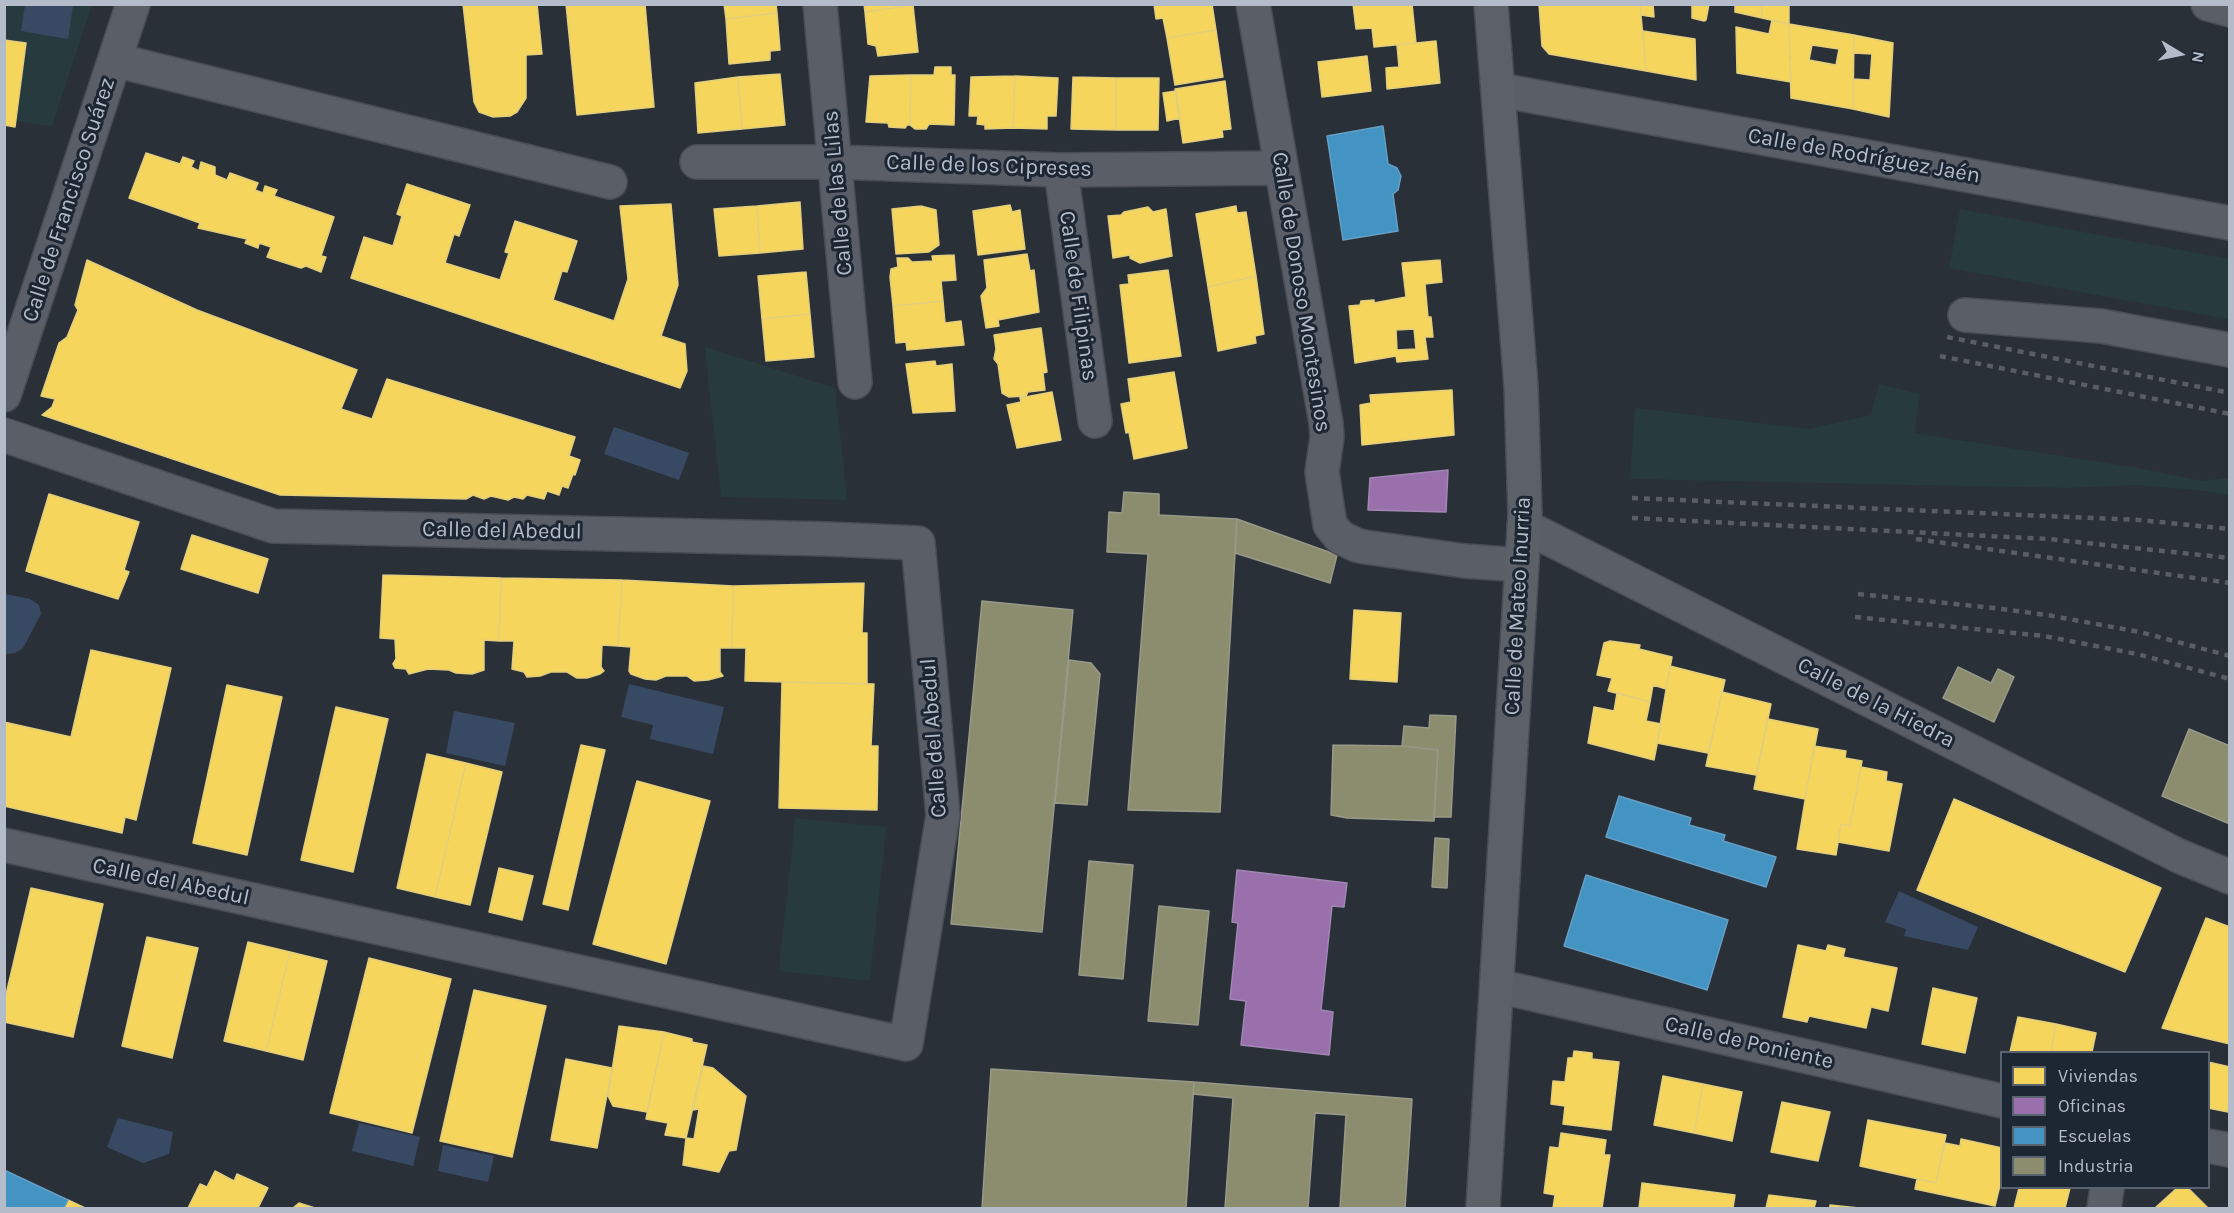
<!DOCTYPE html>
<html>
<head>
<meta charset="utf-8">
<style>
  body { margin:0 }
  #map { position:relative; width:2234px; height:1213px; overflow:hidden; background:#2a3038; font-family:Karla,sans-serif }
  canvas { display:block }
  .frame { position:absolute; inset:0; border:6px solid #b4bcc9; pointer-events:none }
  .legend { position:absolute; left:2000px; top:1051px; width:210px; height:138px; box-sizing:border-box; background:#1d2633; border:2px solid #59626f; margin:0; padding:8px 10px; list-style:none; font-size:18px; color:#b4bcc9 }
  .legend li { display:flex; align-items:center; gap:12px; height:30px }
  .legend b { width:30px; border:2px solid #59626f }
  .north { position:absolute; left:2150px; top:24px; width:60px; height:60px; -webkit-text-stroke:4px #1d2633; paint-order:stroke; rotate:100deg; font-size:16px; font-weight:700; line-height:24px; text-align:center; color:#b4bcc9 }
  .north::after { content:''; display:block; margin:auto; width:21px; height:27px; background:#b4bcc9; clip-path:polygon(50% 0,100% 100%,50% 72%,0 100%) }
</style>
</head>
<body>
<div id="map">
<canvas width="2234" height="1213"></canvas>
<div class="frame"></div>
<ul class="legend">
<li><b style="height:16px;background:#f6d55c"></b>Viviendas</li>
<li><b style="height:16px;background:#9970ab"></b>Oficinas</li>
<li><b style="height:16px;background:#4393c3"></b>Escuelas</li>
<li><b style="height:16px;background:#8c8c6e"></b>Industria</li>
</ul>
<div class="north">N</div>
</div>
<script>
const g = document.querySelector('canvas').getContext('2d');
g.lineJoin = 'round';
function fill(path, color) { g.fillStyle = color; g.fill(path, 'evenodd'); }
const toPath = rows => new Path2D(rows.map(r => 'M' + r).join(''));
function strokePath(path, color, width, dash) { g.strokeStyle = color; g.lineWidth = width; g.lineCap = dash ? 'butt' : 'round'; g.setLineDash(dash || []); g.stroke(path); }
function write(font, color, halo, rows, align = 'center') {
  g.font = font + ' Karla,sans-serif'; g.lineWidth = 6; g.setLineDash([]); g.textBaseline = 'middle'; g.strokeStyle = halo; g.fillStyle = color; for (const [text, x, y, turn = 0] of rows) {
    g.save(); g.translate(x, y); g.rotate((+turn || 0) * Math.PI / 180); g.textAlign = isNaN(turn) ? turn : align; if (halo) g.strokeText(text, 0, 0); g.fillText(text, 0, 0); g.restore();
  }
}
const green = toPath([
  [5,5,92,5,52,126,16,121,26,43,5,40],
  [1960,209,2229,259,2229,319,1949,268],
  [705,347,835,388,847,500,721,497],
  [1879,384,1920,394,1914,433,2132,467,2202,481,2229,478,2229,495,2197,490,2137,485,2069,488,2012,487,1630,479,1635,408,1809,429,1871,415],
  [795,818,886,827,870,981,779,971]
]);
const water = toPath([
  [64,4,73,6,68,39,21,31,25,5],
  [614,427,689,453,679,480,604,454],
  [5,594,30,599,39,605,41,614,23,648,15,653,6,654,4,654],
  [629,684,724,707,713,754,650,739,653,725,621,717],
  [454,711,515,723,505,766,446,753],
  [1899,891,1978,927,1968,950,1904,936,1906,929,1885,922],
  [118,1118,173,1132,169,1154,143,1163,107,1147],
  [359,1123,420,1137,413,1166,352,1151],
  [443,1145,494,1156,488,1182,438,1171]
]);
const homes = toPath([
  [463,4,537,4,542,54,526,55,526,98,517,112,510,116,493,117,479,112,474,102,463,4],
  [566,4,645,4,654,107,577,115,566,4],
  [724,4,776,4,777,13,726,19,724,4],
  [864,4,913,4,913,5,865,12,864,4],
  [1154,4,1212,4,1216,30,1167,38,1163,18,1156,19,1154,4],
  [1353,4,1412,4,1416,43,1374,47,1372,28,1356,29,1353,4],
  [1539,4,1640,4,1646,71,1549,54,1542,46,1539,4],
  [1640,4,1653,4,1654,17,1641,15,1640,4],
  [1692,4,1709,4,1706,20,1704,21,1692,18,1692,4],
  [1735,4,1761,4,1762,18,1735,12,1735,4],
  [1761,4,1789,4,1789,24,1762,18,1761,4],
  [913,5,918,52,878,56,876,46,868,44,865,12,913,5],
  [777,13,780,50,770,51,770,60,729,64,726,19,777,13],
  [1772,20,1789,24,1791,82,1737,73,1736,27,1769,34,1772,20],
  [1789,24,1854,35,1853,109,1791,98,1789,24],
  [1812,45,1839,49,1836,65,1809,60,1812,45],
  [1216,30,1223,77,1175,85,1167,38,1216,30],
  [1643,31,1695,39,1696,80,1646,71,1643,31],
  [1854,35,1893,43,1889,117,1853,109,1853,79,1870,80,1872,54,1854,53,1854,35],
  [4,40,26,43,15,127,4,125,4,40],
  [1436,41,1440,83,1387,89,1386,68,1399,67,1397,45,1436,41],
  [1367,56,1371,91,1322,97,1318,62,1367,56],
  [935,67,951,67,951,75,955,75,954,125,929,124,926,129,915,129,910,125,911,75,934,75,935,67],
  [780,74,785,125,742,129,738,77,780,74],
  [911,75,910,125,907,125,905,128,889,127,888,123,866,122,870,76,911,75],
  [1015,76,1058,78,1056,116,1047,116,1047,129,1013,128,1015,76],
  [1015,76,1013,128,985,129,985,125,977,124,978,116,969,116,971,77,1015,76],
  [738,77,742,129,698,133,695,83,738,77],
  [1073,77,1116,78,1116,130,1071,129,1073,77],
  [1116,78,1159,78,1158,130,1116,130,1116,78],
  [1225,81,1231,129,1222,130,1223,137,1183,143,1175,89,1225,81],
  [1176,91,1180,118,1167,121,1163,93,1176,91],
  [146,153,180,164,183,157,194,161,191,167,199,171,201,162,215,167,215,175,227,180,230,173,258,183,255,190,263,193,265,186,277,190,274,196,334,217,321,256,326,257,321,272,306,266,301,268,267,257,271,247,259,243,258,248,245,243,247,239,198,228,200,223,129,198,146,153],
  [407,184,470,205,459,236,454,234,445,263,500,280,509,253,505,252,515,221,577,241,567,272,562,271,553,300,614,321,628,279,620,206,671,204,678,285,661,336,685,344,687,371,680,388,351,278,364,237,393,246,402,216,397,214,407,184],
  [800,202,803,249,760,253,757,206,800,202],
  [1010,205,1012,212,1020,210,1025,249,978,255,973,211,1010,205],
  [757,206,760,253,719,256,714,209,757,206],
  [921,206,936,210,939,245,929,252,896,254,892,209,921,206],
  [1236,206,1237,213,1246,212,1256,276,1208,287,1196,214,1236,206],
  [1148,207,1153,212,1166,209,1172,256,1140,263,1130,258,1130,255,1113,258,1108,216,1121,215,1124,212,1148,207],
  [1027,254,1030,271,1034,270,1039,312,998,320,999,326,986,328,981,296,987,288,984,260,1027,254],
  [954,255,956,280,941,281,943,301,893,306,890,277,891,269,898,267,897,258,908,258,912,262,933,261,932,256,954,255],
  [87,260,197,310,357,370,341,409,372,419,387,379,575,437,569,456,580,460,575,475,573,474,568,488,562,486,559,495,547,491,544,499,527,495,523,499,514,497,508,500,491,496,484,499,473,495,466,499,280,495,42,415,52,407,55,399,41,396,59,343,67,337,78,310,75,305,87,260],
  [1440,260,1442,282,1425,284,1428,317,1431,317,1433,337,1425,337,1428,359,1397,362,1396,356,1355,363,1349,306,1360,305,1361,301,1374,300,1374,303,1406,297,1402,263,1440,260],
  [1414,329,1416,349,1397,350,1396,330,1414,329],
  [1168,270,1181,356,1129,363,1120,285,1129,284,1128,275,1168,270],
  [806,272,810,314,762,319,758,276,806,272],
  [1256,276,1264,334,1255,336,1256,343,1218,351,1208,287,1256,276],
  [943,301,945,323,961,321,964,345,907,350,906,342,896,343,893,306,943,301],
  [810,314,814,357,766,361,762,319,810,314],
  [1041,328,1047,372,1043,373,1045,390,1028,392,1026,396,1009,397,1002,393,998,364,994,359,996,349,994,335,1041,328],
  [935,361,936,366,952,364,955,411,913,413,906,364,935,361],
  [1174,372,1187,448,1134,459,1129,432,1126,433,1121,404,1131,402,1128,379,1174,372],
  [1452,390,1454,435,1362,445,1360,405,1371,403,1370,395,1452,390],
  [1052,392,1061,440,1017,448,1007,405,1021,402,1020,398,1052,392],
  [49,494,139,522,124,570,129,572,118,599,26,571,49,494],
  [192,535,268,559,258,593,181,569,192,535],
  [383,575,501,578,499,641,484,640,484,670,472,674,456,673,449,670,428,669,409,674,406,669,395,668,393,664,396,659,395,639,380,638,383,575],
  [501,578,622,580,618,646,602,645,601,667,604,671,600,674,587,678,577,678,567,672,551,672,540,676,527,677,524,672,512,669,514,641,499,641,501,578],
  [622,580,733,586,732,648,720,648,720,672,723,676,708,680,694,681,687,676,666,676,656,680,645,679,631,674,629,671,631,647,618,646,622,580],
  [864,583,862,633,867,633,867,684,745,681,746,648,732,648,733,586,864,583],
  [1354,610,1401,613,1397,682,1350,679,1354,610],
  [1610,641,1640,645,1639,649,1672,657,1666,689,1653,685,1650,702,1608,691,1612,678,1597,675,1604,643,1610,641],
  [91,650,171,668,136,820,125,817,122,833,4,806,4,722,71,737,91,650],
  [1670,666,1725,680,1708,753,1657,743,1670,666],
  [782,682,874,684,871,746,878,746,877,810,779,808,782,682],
  [227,685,282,697,247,855,193,843,227,685],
  [1722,692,1771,704,1756,775,1706,766,1722,692],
  [1617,693,1650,702,1646,721,1661,724,1654,760,1588,743,1594,707,1614,711,1617,693],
  [336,707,388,719,353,872,301,860,336,707],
  [1768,719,1818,729,1805,799,1754,789,1768,719],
  [581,745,605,750,568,910,543,904,581,745],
  [1814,746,1846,751,1845,758,1862,761,1850,826,1841,824,1836,855,1797,849,1814,746],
  [427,754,466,763,435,897,397,888,427,754],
  [466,763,502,772,470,905,435,897,466,763],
  [1861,767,1887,772,1886,781,1902,784,1889,851,1838,842,1841,824,1850,826,1861,767],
  [637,781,710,801,666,964,593,944,637,781],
  [1954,799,2161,888,2125,972,1917,890,1954,799],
  [499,868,533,876,522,920,489,912,499,868],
  [31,888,103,904,73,1037,4,1022,4,1003,31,888],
  [2206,918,2230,927,2230,1044,2162,1028,2206,918],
  [147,937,198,948,172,1058,122,1046,147,937],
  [248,942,290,952,266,1051,224,1041,248,942],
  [1798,945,1826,951,1828,945,1845,949,1843,957,1897,968,1888,1011,1871,1007,1866,1028,1809,1016,1807,1022,1783,1017,1798,945],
  [290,952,327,961,303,1060,266,1051,290,952],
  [369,958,451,979,412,1133,330,1113,369,958],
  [1933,988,1977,998,1965,1053,1922,1044,1933,988],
  [474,990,546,1006,512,1157,440,1141,474,990],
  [2018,1017,2056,1024,2051,1052,2010,1052,2018,1017],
  [2056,1024,2096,1033,2092,1052,2051,1052,2056,1024],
  [619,1026,664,1032,647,1112,613,1106,608,1096,619,1026],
  [664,1032,692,1039,692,1042,707,1045,686,1138,665,1135,668,1123,646,1119,664,1032],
  [1574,1051,1592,1053,1592,1059,1619,1062,1611,1130,1563,1124,1565,1106,1551,1104,1553,1081,1565,1082,1568,1058,1573,1058,1574,1051],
  [566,1059,612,1068,597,1148,551,1140,566,1059],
  [2208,1062,2230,1067,2228,1112,2208,1108,2208,1062],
  [703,1066,713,1068,746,1096,736,1150,729,1151,719,1172,683,1165,686,1138,694,1139,699,1109,693,1110,703,1066],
  [1663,1076,1703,1084,1694,1133,1654,1125,1663,1076],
  [1703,1084,1742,1092,1732,1141,1694,1133,1703,1084],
  [1782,1102,1830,1112,1818,1161,1771,1152,1782,1102],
  [1868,1120,1946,1135,1936,1183,1860,1166,1868,1120],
  [1561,1133,1606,1140,1604,1155,1610,1155,1602,1208,1553,1208,1555,1195,1544,1193,1550,1147,1559,1148,1561,1133],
  [1961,1139,2002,1148,2002,1177,1995,1206,1915,1189,1917,1179,1936,1183,1945,1143,1960,1146,1961,1139],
  [215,1171,234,1181,237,1174,268,1188,258,1208,188,1208,200,1184,207,1187,215,1171],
  [1642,1183,1735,1195,1733,1208,1639,1208,1642,1183],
  [2019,1188,2070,1188,2065,1208,2014,1208,2019,1188],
  [2177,1188,2188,1188,2208,1208,2155,1208,2177,1188],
  [1769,1195,1816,1201,1814,1208,1766,1208,1769,1195],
  [68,1200,85,1208,64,1208,68,1200],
  [299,1203,315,1208,293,1208,299,1203],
  [1830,1205,1859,1208,1830,1208,1830,1205]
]);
const offices = toPath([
  [1448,470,1446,512,1368,510,1370,478,1448,470],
  [1237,870,1347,883,1344,907,1332,906,1321,1010,1333,1012,1329,1055,1241,1045,1246,1001,1230,999,1238,923,1232,922,1237,870]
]);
const schools = toPath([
  [1383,126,1388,164,1397,168,1401,176,1398,190,1393,194,1398,231,1343,240,1327,136,1383,126],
  [1619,796,1691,818,1689,825,1725,835,1723,841,1776,857,1766,887,1606,837,1619,796],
  [1586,875,1728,920,1707,990,1564,946,1586,875],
  [4,1170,68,1200,64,1208,4,1208,4,1170]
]);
const industry = toPath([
  [1124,492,1159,494,1159,515,1237,519,1220,812,1128,810,1148,554,1107,552,1109,512,1122,513,1124,492],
  [1237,519,1337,555,1330,583,1235,553,1237,519],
  [982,601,1073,610,1042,932,951,924,982,601],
  [1069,660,1091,663,1100,674,1087,805,1055,803,1069,660],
  [1958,667,1991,683,1998,669,2014,677,1994,722,1943,698,1958,667],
  [1430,715,1456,716,1451,817,1434,817,1438,750,1402,746,1404,726,1429,728,1430,715],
  [2189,729,2230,746,2230,824,2162,796,2189,729],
  [1333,745,1402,746,1438,750,1434,821,1347,818,1331,815,1333,745],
  [1435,838,1449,839,1447,888,1432,887,1435,838],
  [1089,861,1133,865,1123,979,1079,975,1089,861],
  [1159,906,1209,911,1198,1025,1148,1021,1159,906],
  [991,1069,1194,1082,1186,1208,982,1208,991,1069],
  [1194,1082,1412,1099,1405,1208,1340,1208,1346,1115,1315,1113,1308,1208,1225,1208,1233,1098,1193,1094,1194,1082]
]);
const minor = toPath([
  [820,4,855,382],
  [1253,4,1326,423,1327,437,1322,472,1330,525,1340,537,1356,545,1365,547,1465,561,1521,565],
  [2208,4,2230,10],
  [115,60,610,182],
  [1499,90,2230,223],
  [697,162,835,162,1061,170,1281,168],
  [1061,170,1095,421],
  [1965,315,2101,326,2230,350],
  [4,395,133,4],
  [4,435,273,526,827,539,918,543,943,815,906,1044,4,845],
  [1524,526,2179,856,2230,877],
  [1497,986,2002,1101],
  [2208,1146,2230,1150],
  [2104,1208,2107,1188]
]);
const major = toPath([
  [1483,1208,1525,514,1521,386,1491,4]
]);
const rail = toPath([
  [1947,337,2230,393],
  [1940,356,2230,414],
  [1632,498,2139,520,2230,529],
  [1632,518,2048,539,2230,558],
  [1916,539,2230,583],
  [1858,594,1994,608,2047,615,2140,632,2230,656],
  [1855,617,2044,636,2137,654,2230,679]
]);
const streetNames = [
  ["Calle de Rodríguez Jaén",1864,156,10],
  ["Calle de los Cipreses",989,166,2],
  ["Calle de las Lilas",838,193,-95],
  ["Calle de Francisco Suárez",69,200,-72],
  ["Calle de Donoso Montesinos",1301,292,81],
  ["Calle de Filipinas",1078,296,82],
  ["Calle del Abedul",502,531,1],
  ["Calle de Mateo Inurria",1518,606,-87],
  ["Calle de la Hiedra",1876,703,27],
  ["Calle del Abedul",934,738,-94],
  ["Calle del Abedul",171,882,12],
  ["Calle de Poniente",1749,1043,13]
];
fill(green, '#273a3e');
fill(water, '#384963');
fill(homes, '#f6d55c');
strokePath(homes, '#e2ce7d', 1.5);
fill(offices, '#9970ab');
strokePath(offices, '#a187b4', 1.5);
fill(schools, '#4393c3');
strokePath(schools, '#659fc5', 1.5);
fill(industry, '#8c8c6e');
strokePath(industry, '#989a89', 1.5);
strokePath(minor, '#484c53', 36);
strokePath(major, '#484c55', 36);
strokePath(minor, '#5a5e66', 33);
strokePath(major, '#5c6168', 33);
strokePath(rail, '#595d64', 4.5, [6, 6]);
write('22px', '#b4bcc9', '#1d2633', streetNames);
</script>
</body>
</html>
